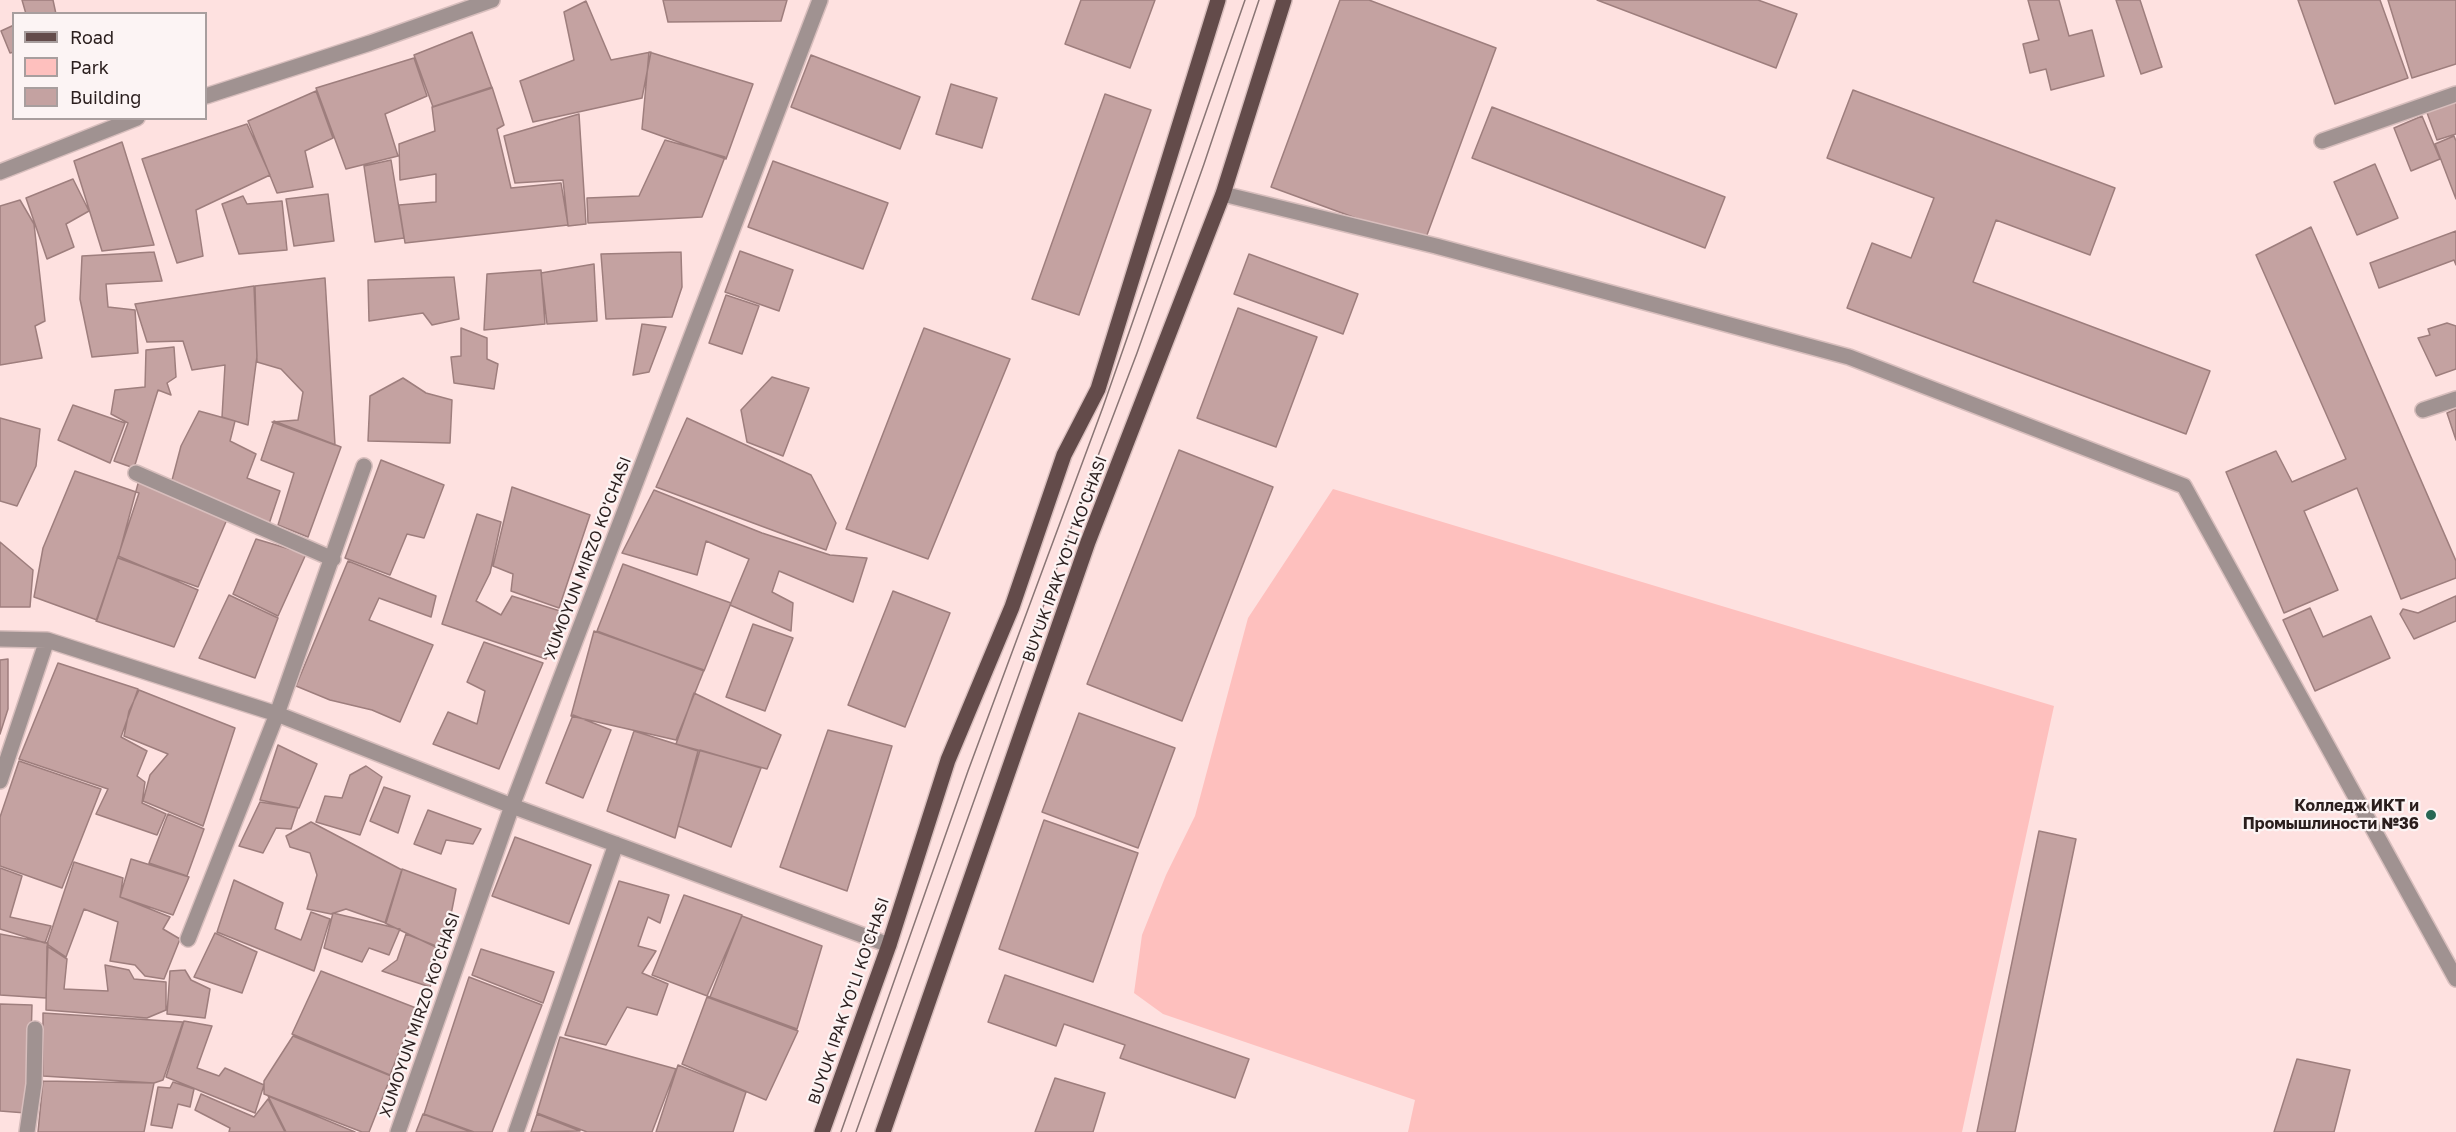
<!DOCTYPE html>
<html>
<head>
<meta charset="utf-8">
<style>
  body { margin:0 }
  #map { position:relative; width:2456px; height:1132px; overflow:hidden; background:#fee1e0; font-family:"Golos Text",sans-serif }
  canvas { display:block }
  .legend { position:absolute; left:12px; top:12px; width:195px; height:108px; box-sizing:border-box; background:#fcf4f4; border:2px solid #a89e9e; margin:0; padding:8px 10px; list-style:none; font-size:18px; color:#2a1e1d }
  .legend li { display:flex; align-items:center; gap:12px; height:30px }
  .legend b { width:30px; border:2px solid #a89e9e }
</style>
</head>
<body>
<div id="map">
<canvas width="2456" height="1132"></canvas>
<ul class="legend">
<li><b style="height:8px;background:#634b4a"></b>Road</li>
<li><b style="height:16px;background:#fec0be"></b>Park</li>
<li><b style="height:16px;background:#c4a2a1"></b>Building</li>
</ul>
</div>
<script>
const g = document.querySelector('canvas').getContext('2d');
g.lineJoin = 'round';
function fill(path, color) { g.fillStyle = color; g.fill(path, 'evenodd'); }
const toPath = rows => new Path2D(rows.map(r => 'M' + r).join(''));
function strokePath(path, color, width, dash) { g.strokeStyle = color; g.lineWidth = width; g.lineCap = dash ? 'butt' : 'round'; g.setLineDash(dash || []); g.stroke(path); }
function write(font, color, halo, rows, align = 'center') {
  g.font = font + ' "Golos Text",sans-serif'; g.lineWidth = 4.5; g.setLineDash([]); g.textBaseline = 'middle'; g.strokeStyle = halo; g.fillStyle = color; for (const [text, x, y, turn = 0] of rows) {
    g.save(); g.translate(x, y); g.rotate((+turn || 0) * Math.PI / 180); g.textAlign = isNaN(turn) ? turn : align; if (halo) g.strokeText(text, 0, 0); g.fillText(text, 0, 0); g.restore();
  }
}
const green = toPath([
  [1333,489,2054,706,1962,1132,1408,1132,1415,1100,1163,1014,1134,993,1142,935,1166,875,1195,816,1248,618]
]);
const building = toPath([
  [22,0,53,0,56,14,26,14,22,0],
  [663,0,787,0,781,21,668,22,663,0],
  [1081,0,1155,0,1130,68,1065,44,1081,0],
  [1340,0,1369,0,1496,48,1424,243,1271,187,1340,0],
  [1597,0,1758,0,1797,14,1776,68,1597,0],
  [2028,0,2059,0,2069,36,2092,30,2104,76,2051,90,2046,69,2030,73,2023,44,2039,40,2028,0],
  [2116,0,2140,0,2162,67,2141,74,2116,0],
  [2298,0,2380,0,2408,78,2335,104,2298,0],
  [2388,0,2456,0,2456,64,2412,78,2388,0],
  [586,1,611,60,651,52,642,98,533,122,520,81,574,60,564,12,586,1],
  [14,25,14,52,10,53,1,31,14,25],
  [472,32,492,88,433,107,414,55,472,32],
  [649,52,753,84,726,159,642,129,649,52],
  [811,55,920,97,900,149,791,107,811,55],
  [414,58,427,96,385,114,398,156,346,169,316,88,414,58],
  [951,84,997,98,982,148,936,134,951,84],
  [492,87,504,125,497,129,511,188,561,183,568,225,405,243,399,205,436,202,436,174,400,180,399,144,435,131,432,107,492,87],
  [1853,90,2115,188,2090,255,1996,220,1973,282,2210,371,2186,434,1847,308,1872,243,1911,258,1934,198,1827,158,1853,90],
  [316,91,333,138,305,151,313,187,277,193,248,121,316,91],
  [1105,94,1151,110,1079,315,1032,299,1105,94],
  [2456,99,2456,134,2437,140,2426,110,2456,99],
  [1492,107,1725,197,1705,248,1472,158,1492,107],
  [579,114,586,224,568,226,563,180,515,183,504,136,579,114],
  [2422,116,2440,159,2411,171,2394,128,2422,116],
  [247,124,270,175,196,210,203,256,177,263,142,159,247,124],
  [2454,136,2456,141,2456,199,2435,144,2454,136],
  [665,140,725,157,702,217,588,223,587,198,639,196,665,140],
  [122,142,154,245,102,251,74,161,122,142],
  [391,160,404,238,375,242,364,166,391,160],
  [773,161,888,203,863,269,748,227,773,161],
  [2375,164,2398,218,2357,235,2334,182,2375,164],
  [73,179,89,211,66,224,74,247,47,259,26,198,73,179],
  [328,194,334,241,294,246,286,199,328,194],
  [243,196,247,204,282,201,287,250,239,254,222,204,243,196],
  [20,200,34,224,45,321,35,326,42,358,0,365,0,206,20,200],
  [2311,227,2456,561,2456,578,2401,599,2357,488,2304,511,2338,590,2284,613,2226,472,2276,451,2292,482,2346,459,2256,255,2311,227],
  [2456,231,2456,265,2454,260,2379,288,2370,263,2456,231],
  [740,251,793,270,779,311,725,292,740,251],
  [154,252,162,281,106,284,108,307,135,310,138,353,92,357,80,299,82,256,154,252],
  [681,252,682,287,672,317,606,319,601,254,681,252],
  [1249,254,1358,294,1343,334,1234,294,1249,254],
  [594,264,597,321,547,324,541,273,594,264],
  [541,270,545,324,484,330,487,274,541,270],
  [454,277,459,319,432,325,423,313,369,321,368,280,454,277],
  [325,278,335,445,272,422,298,420,303,392,281,369,257,362,255,286,325,278],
  [254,286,257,356,248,425,222,417,225,365,192,370,183,341,147,342,135,304,254,286],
  [726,295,759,306,742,354,709,343,726,295],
  [1238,308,1317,337,1276,447,1197,418,1238,308],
  [2447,323,2456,326,2456,369,2436,376,2418,338,2430,335,2428,329,2447,323],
  [642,324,666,327,649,372,633,375,642,324],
  [461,328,487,338,487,359,498,364,494,389,454,383,451,357,461,356,461,328],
  [924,328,1010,359,928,559,846,529,924,328],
  [174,347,176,377,167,383,171,395,158,390,134,468,114,461,128,423,111,414,115,390,145,387,146,350,174,347],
  [772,377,809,388,783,456,747,442,741,410,772,377],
  [403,378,426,393,452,400,450,443,368,441,370,396,403,378],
  [73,405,125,423,110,463,58,440,73,405],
  [2456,409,2456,440,2447,413,2456,409],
  [199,411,235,421,230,441,256,454,247,478,280,491,269,524,171,484,181,446,199,411],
  [0,418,40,429,36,466,17,506,0,501,0,418],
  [687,418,811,475,836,523,826,550,656,487,687,418],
  [274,421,341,447,308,537,278,525,294,473,261,460,274,421],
  [1179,450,1273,487,1182,721,1087,684,1179,450],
  [381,460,444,485,424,538,407,534,390,575,345,558,381,460],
  [75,471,139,493,97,620,34,597,43,548,75,471],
  [139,480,228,517,198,587,118,558,139,480],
  [512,487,590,515,559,608,511,591,513,574,493,566,512,487],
  [654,490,762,533,830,555,867,558,853,602,779,571,772,592,793,603,791,631,730,605,749,559,706,541,697,575,622,553,654,490],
  [477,514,501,522,490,573,476,601,501,615,512,596,560,611,546,659,442,624,477,514],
  [256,539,306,554,278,616,233,594,256,539],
  [0,542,33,570,30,607,0,607,0,542],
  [118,556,198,590,174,647,96,621,118,556],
  [348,561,436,596,431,617,379,598,369,620,433,645,400,722,372,710,330,700,296,686,348,561],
  [623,564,731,603,704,671,597,631,623,564],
  [893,591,950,613,905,727,848,705,893,591],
  [229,595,278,618,255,678,199,658,229,595],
  [2456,596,2456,621,2414,639,2400,614,2403,609,2418,613,2456,596],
  [2310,608,2323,637,2371,616,2390,658,2315,691,2283,620,2310,608],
  [753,624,793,638,765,711,726,697,753,624],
  [594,631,704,670,676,740,571,716,594,631],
  [484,642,543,663,499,769,433,744,448,712,477,724,485,691,467,682,484,642],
  [8,659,8,709,0,734,0,660,8,659],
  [58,663,138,689,121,737,147,751,137,776,145,782,142,803,166,814,157,835,96,814,108,789,19,759,58,663],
  [139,690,235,728,203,826,143,801,150,775,168,754,124,736,129,711,139,690],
  [694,693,781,735,767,769,676,744,694,693],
  [1079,713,1175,748,1138,848,1042,812,1079,713],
  [573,715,611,730,583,798,546,783,573,715],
  [828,730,892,746,847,891,780,867,828,730],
  [634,731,698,751,675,838,607,811,634,731],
  [278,745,317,764,299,808,260,800,278,745],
  [700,750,761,768,731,847,678,826,700,750],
  [19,761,101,789,62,888,0,866,0,817,19,761],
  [366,766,382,777,360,835,316,822,325,796,342,798,350,775,366,766],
  [384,787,410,796,398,833,370,821,384,787],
  [260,802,298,808,291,829,276,828,263,853,239,846,260,802],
  [428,810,481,829,473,844,446,840,441,854,414,844,428,810],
  [168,814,204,829,187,876,149,863,168,814],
  [1044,820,1138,853,1093,982,999,949,1044,820],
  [311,822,402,870,386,923,346,909,331,914,307,909,317,875,310,853,290,847,286,836,311,822],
  [2039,831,2076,839,2015,1132,1977,1132,2039,831],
  [515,837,591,865,569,924,492,896,515,837],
  [131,859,189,877,173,915,120,897,131,859],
  [74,862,123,878,120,897,170,917,163,929,180,939,164,979,145,976,135,965,110,961,118,922,84,909,66,957,47,944,74,862],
  [0,868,22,876,10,917,51,926,45,943,0,929,0,868],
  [402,869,456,889,448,930,442,950,385,923,402,869],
  [234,880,283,903,275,929,301,940,311,912,330,919,314,971,217,932,234,880],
  [619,881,669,895,660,923,648,917,638,946,656,951,642,973,668,984,657,1015,627,1007,606,1045,565,1035,619,881],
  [684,895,742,915,710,997,652,975,684,895],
  [333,913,400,929,389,955,369,948,362,962,324,948,333,913],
  [742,916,822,946,797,1029,707,996,742,916],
  [215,933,257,952,242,993,194,977,215,933],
  [0,934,48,943,46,998,0,995,0,934],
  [406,934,441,948,430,987,382,971,397,960,406,934],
  [47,946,67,959,64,989,108,991,105,965,129,970,134,979,166,982,166,1010,147,1018,46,1010,47,946],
  [481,949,554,972,543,1003,472,975,481,949],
  [185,970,191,980,210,989,205,1018,167,1014,170,971,185,970],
  [321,971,416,1008,390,1075,292,1034,321,971],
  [1005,975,1249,1059,1235,1098,1120,1058,1125,1045,1064,1024,1056,1046,988,1022,1005,975],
  [469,977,542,1005,492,1132,474,1132,424,1114,469,977],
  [707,997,798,1031,766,1100,682,1064,707,997],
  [0,1004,32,1005,30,1076,26,1113,0,1111,0,1004],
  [43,1013,183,1022,163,1080,154,1083,43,1076,43,1013],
  [184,1021,212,1026,197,1068,219,1076,225,1068,264,1085,255,1113,166,1077,184,1021],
  [293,1036,391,1076,369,1132,362,1132,264,1094,264,1081,293,1036],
  [560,1037,676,1069,652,1132,587,1132,537,1113,560,1037],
  [2297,1059,2350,1070,2334,1132,2274,1132,2297,1059],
  [678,1065,746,1092,733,1132,656,1132,678,1065],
  [1055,1078,1105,1093,1093,1132,1035,1132,1055,1078],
  [43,1081,154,1083,144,1132,38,1132,43,1081],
  [173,1082,194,1089,190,1107,178,1104,172,1128,151,1125,158,1087,170,1088,173,1082],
  [201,1094,254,1117,268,1099,285,1132,229,1132,230,1128,195,1110,201,1094],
  [268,1096,355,1132,286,1132,268,1096],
  [423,1114,471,1132,416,1132,423,1114],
  [537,1114,580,1131,531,1132,537,1114]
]);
const minor = toPath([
  [206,96,370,43,492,0],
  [2322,141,2456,94],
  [0,172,137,118],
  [1223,194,1436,246,1849,357,2184,486,2456,979],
  [2423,410,2456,399],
  [136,473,333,559],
  [0,639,47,640,277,714,512,806,889,945],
  [0,781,47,640],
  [188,939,277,714,364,466],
  [27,1132,34,1084,35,1029],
  [398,1132,512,806,820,0],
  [516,1132,616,844]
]);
const major = toPath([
  [822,1132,889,945,948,760,1012,607,1064,455,1098,389,1218,0],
  [883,1132,1088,542,1223,194,1284,0]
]);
const tram = toPath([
  [841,1132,968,771,1103,407,1245,0],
  [856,1132,1079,506,1137,353,1204,164,1259,0]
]);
const markers = [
  [2431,815,6,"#286754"]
];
const streetNames = [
  ["XUMOYUN MIRZO KO'CHASI",588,558,-69],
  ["BUYUK IPAK YO'LI KO'CHASI",1065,559,-70],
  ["BUYUK IPAK YO'LI KO'CHASI",849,1001,-71],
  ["XUMOYUN MIRZO KO'CHASI",420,1015,-71]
];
const poiNames = [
  ["Колледж ИКТ и",2419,806],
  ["Промышлиности №36",2419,824]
];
fill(green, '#fec0be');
fill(building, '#c4a2a1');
strokePath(building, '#9e7e7d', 1.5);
strokePath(minor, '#d8bebd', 18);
strokePath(major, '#d8bebd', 18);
strokePath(minor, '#a09291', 15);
strokePath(major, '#634b4a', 15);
strokePath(tram, '#897574', 1.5);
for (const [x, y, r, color] of markers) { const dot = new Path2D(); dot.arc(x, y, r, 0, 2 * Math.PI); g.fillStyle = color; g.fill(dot); strokePath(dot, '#fcf4f4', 2); }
write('16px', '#2a1e1d', '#fcf4f4', streetNames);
write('bold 16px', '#2a1e1d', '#fcf4f4', poiNames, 'right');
</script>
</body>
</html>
